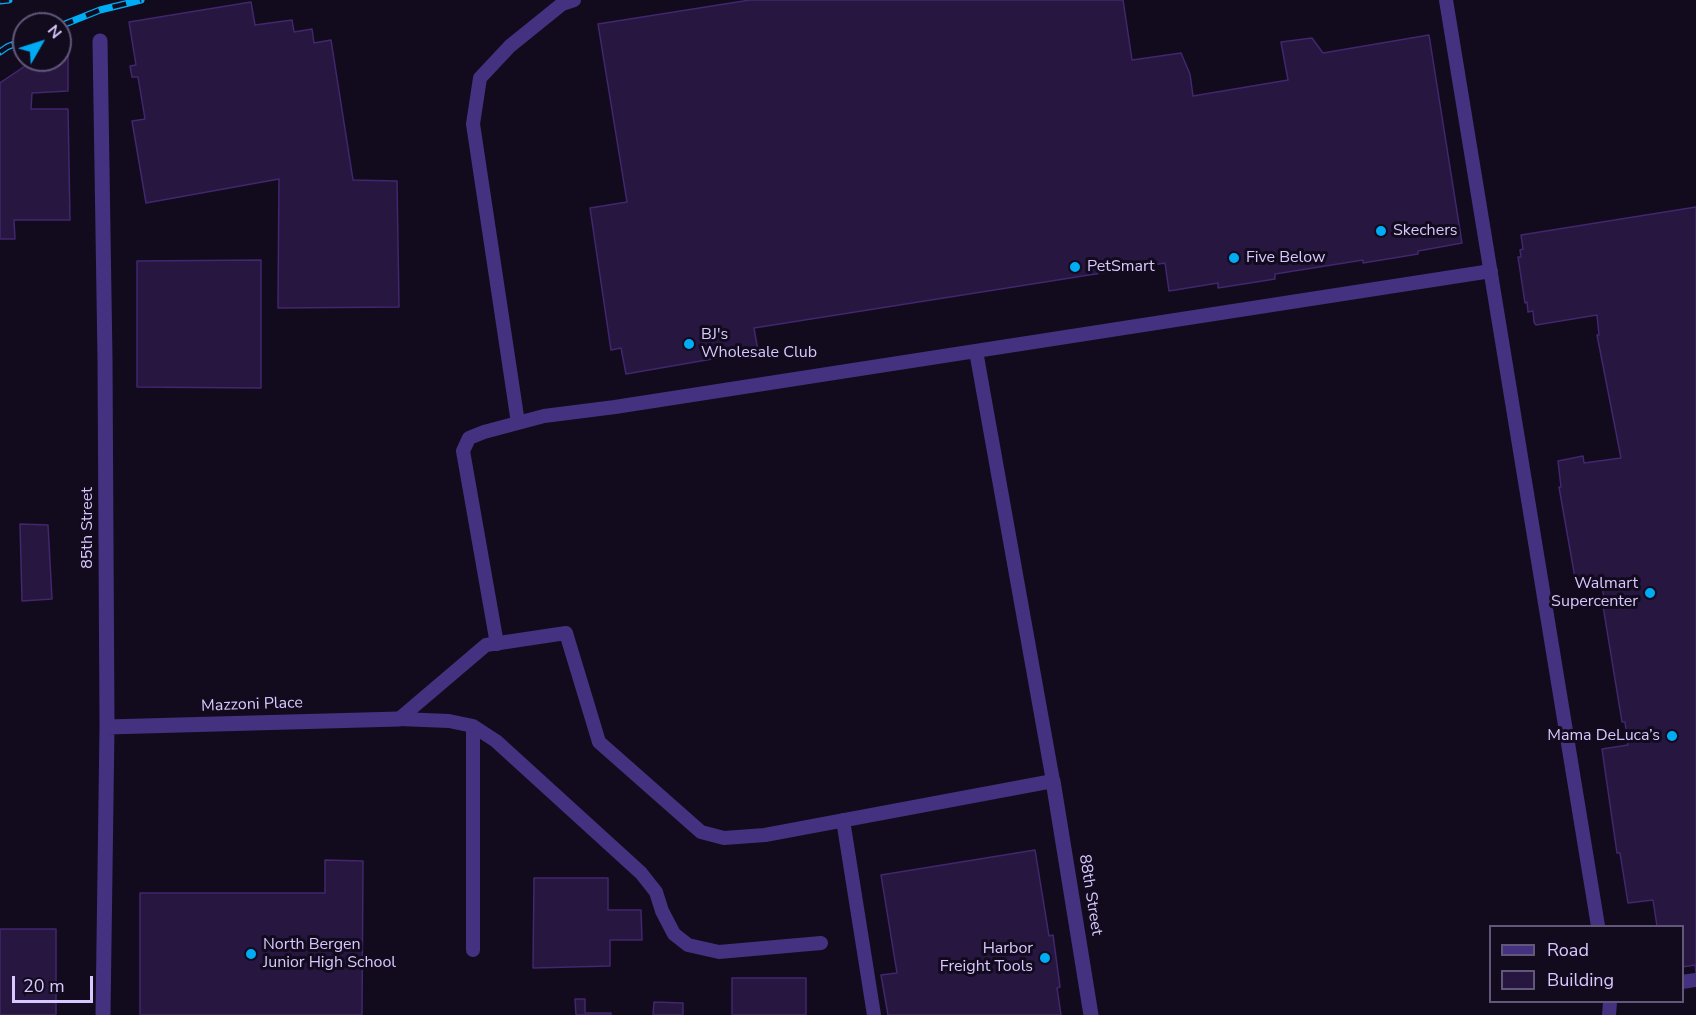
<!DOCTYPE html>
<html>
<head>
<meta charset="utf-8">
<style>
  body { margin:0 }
  #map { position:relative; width:1696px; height:1015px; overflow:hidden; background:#120b1e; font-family:"Nunito Sans",sans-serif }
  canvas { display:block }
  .legend { position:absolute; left:1489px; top:925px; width:195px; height:78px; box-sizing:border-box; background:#120b1e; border:2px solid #615778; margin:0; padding:8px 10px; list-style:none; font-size:18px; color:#d8c8ff }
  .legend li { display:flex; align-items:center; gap:12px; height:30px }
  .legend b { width:30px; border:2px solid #615778 }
  .north { position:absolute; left:12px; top:12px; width:60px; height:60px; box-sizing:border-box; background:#120b1e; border:2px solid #615778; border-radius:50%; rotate:51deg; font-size:16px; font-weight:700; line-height:24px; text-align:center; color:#d8c8ff }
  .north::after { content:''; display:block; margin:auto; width:21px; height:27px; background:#00acf3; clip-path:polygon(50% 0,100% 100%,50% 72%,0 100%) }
  .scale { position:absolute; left:12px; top:976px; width:81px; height:27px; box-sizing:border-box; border:3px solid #d8c8ff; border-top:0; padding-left:8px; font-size:18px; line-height:21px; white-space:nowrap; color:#d8c8ff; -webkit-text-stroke:4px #120b1e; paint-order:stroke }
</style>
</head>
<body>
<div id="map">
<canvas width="1696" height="1015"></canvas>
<ul class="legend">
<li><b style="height:8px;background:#443280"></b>Road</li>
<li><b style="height:16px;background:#261640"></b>Building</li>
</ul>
<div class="north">N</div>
<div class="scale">20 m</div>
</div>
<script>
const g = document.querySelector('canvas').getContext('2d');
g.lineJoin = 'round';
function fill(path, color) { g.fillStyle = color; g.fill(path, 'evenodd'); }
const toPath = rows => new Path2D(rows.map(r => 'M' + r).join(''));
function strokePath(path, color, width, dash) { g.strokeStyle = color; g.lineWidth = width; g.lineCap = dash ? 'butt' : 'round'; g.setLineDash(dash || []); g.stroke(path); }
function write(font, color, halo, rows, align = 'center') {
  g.font = font + ' "Nunito Sans",sans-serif'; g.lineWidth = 6; g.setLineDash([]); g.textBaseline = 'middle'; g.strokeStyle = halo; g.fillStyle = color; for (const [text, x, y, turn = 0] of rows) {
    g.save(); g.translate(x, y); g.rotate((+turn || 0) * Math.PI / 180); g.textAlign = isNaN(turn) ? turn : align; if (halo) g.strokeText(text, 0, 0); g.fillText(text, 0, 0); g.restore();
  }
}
const building = toPath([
  [750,0,1123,0,1132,60,1181,53,1190,74,1193,96,1288,80,1281,42,1312,38,1323,53,1429,35,1462,243,1418,251,1418,254,1363,263,1363,260,1275,274,1275,279,1218,288,1218,283,1169,291,1165,263,754,328,758,351,626,374,621,348,611,350,590,208,627,202,598,24,750,0],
  [251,2,255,25,292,20,294,32,312,29,314,43,331,40,353,180,397,181,399,307,278,308,279,179,146,203,132,121,145,119,138,77,132,77,130,66,136,65,129,22,251,2],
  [68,36,68,91,32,93,31,109,68,109,70,220,14,220,15,239,0,239,0,83,34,60,60,60,60,42,68,36],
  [1696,207,1696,973,1695,965,1682,967,1682,926,1657,926,1653,900,1628,903,1620,853,1617,853,1602,749,1628,745,1625,722,1622,722,1603,606,1605,606,1601,578,1577,581,1575,578,1559,487,1561,487,1558,461,1583,456,1584,463,1621,458,1597,335,1599,335,1597,315,1536,325,1534,322,1533,311,1528,312,1527,302,1525,303,1518,257,1521,257,1520,250,1523,249,1521,235,1696,207],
  [261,260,261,388,137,387,137,261,261,260],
  [20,524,48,525,52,599,22,601,20,524],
  [1035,850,1049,936,1053,935,1060,987,1057,988,1061,1015,888,1015,881,975,897,973,881,875,1035,850],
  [325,860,363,861,362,1015,140,1015,140,893,325,893,325,860],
  [534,878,608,878,608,910,641,910,642,940,610,940,610,966,533,968,534,878],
  [0,929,56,929,56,1015,0,1015,0,929],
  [732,978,806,978,806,1015,732,1015,732,978],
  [575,999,585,999,585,1013,611,1013,611,1015,576,1015,575,999],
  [654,1002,683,1003,683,1015,653,1015,654,1002]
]);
const service = toPath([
  [1446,0,1598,926],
  [518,423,473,124,480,78,510,46,562,4,574,0],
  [497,644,463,451,469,438,484,432,544,416,615,407,1491,271],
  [399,719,486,645,566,633,599,742,701,832,724,838,765,835,1053,781,976,351],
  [399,719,449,721,473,726,496,741,641,873,656,892,662,911,674,934,688,945,719,952,821,943],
  [473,726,473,950],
  [843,820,874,1015],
  [1682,982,1696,980],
  [1609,1015,1610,1002]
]);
const minor = toPath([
  [100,41,105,359,107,727,103,1015],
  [107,727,399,719],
  [1053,781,1091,1015]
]);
const rail = toPath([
  [0,1,9,0],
  [60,26,100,10,141,0],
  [0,52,7,47,24,40]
]);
const markers = [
  [1381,231,6,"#00acf3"],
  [1234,258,6,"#00acf3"],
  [1075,267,6,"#00acf3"],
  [689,344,6,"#00acf3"],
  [1650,593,6,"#00acf3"],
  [1672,736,6,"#00acf3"],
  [251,954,6,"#00acf3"],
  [1045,958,6,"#00acf3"]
];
const poiNames = [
  ["Skechers",1393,231],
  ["Five Below",1246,258],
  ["PetSmart",1087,267],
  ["BJ's",701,335],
  ["Wholesale Club",701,353],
  ["Walmart",1638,584,"right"],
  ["Supercenter",1638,602,"right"],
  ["Mama DeLuca’s",1660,736,"right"],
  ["North Bergen",263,945],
  ["Junior High School",263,963],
  ["Harbor",1033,949,"right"],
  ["Freight Tools",1033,967,"right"]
];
const streetNames = [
  ["85th Street",88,528,-90],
  ["Mazzoni Place",252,705,-2],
  ["88th Street",1090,895,81]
];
fill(building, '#261640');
strokePath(building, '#42266e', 1.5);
strokePath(service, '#443280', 14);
strokePath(minor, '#443280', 15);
strokePath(rail, '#00acf3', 7);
strokePath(rail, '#120b1e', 4.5, [14]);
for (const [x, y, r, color] of markers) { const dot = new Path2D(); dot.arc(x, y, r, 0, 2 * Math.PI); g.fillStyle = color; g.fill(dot); strokePath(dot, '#120b1e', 2); }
write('16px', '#d8c8ff', '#120b1e', poiNames, 'left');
write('16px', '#d8c8ff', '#120b1e', streetNames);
</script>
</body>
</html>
